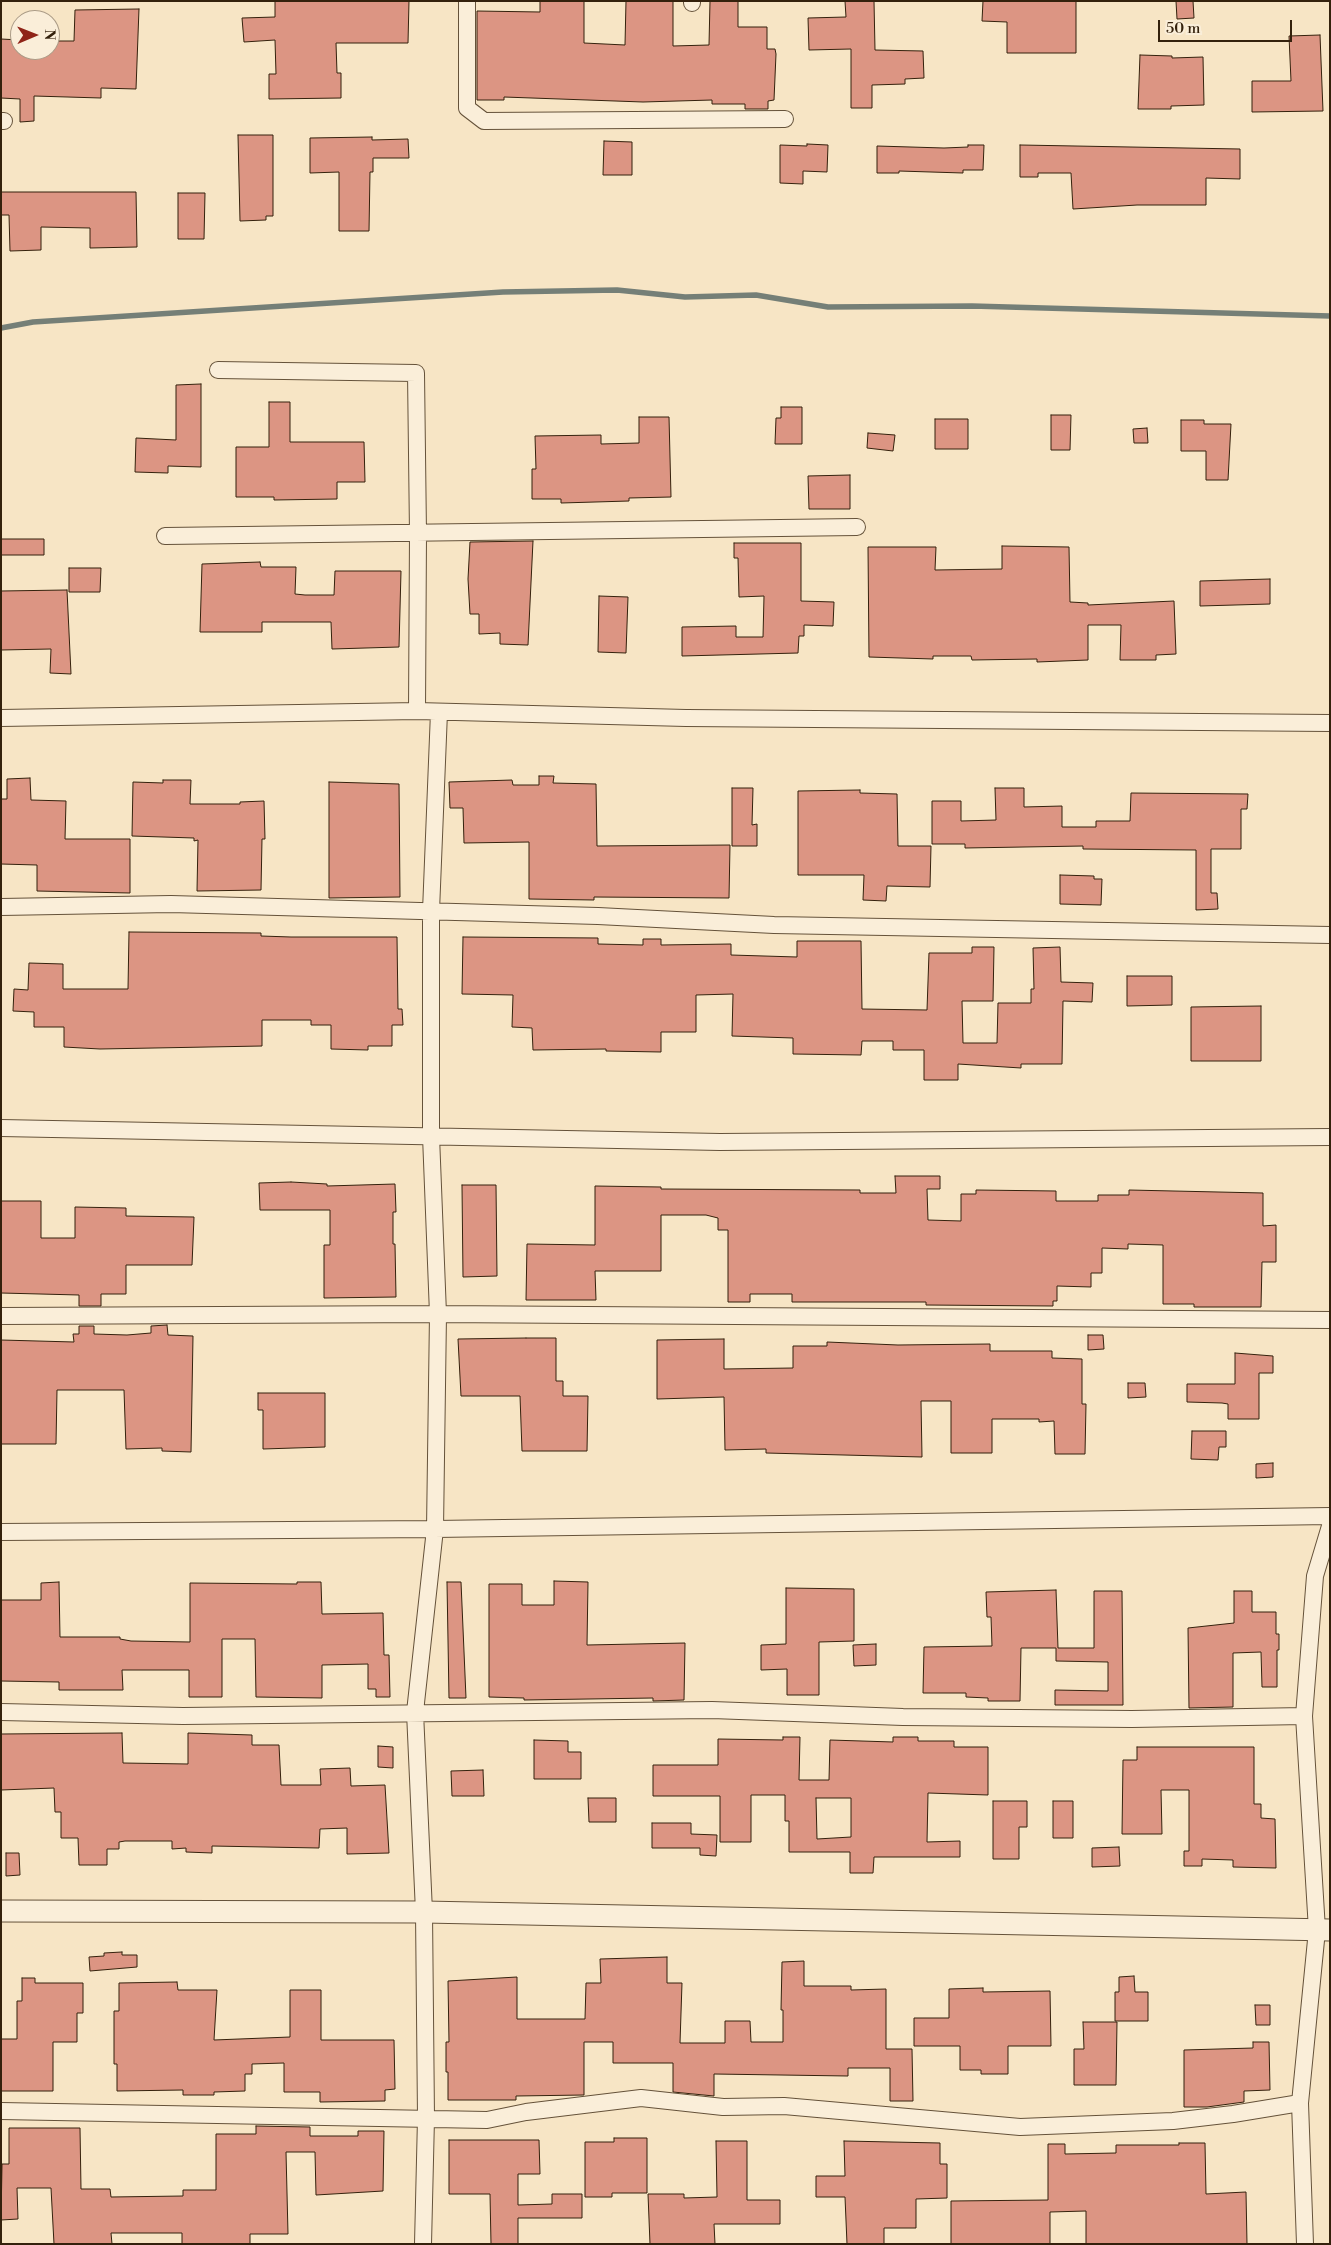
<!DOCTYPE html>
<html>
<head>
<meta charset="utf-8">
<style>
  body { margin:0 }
  #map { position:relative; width:1331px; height:2245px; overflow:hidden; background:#f7e5c5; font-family:"Libre Bodoni",serif }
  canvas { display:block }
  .frame { position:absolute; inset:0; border:2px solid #34210c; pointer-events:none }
  .north { position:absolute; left:10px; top:10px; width:50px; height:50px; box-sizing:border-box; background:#faeed9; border:1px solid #ab9c87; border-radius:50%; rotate:89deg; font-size:14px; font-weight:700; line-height:20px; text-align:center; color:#34210c }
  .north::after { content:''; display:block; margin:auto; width:18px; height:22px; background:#8f2418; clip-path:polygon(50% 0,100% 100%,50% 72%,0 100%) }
  .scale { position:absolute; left:1158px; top:20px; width:134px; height:22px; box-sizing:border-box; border:2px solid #34210c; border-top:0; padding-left:6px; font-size:15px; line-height:18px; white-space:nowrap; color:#34210c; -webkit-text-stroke:4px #faeed9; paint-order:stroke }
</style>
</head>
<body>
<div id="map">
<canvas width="1331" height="2245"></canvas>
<div class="frame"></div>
<div class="north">N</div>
<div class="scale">50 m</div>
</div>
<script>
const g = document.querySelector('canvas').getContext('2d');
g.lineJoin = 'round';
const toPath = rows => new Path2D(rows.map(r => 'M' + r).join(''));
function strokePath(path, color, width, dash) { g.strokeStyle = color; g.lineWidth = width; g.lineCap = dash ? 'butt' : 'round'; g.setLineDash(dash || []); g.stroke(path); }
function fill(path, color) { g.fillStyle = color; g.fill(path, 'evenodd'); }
const stream = toPath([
  [1,328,33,322,503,292,617,290,685,297,756,295,828,307,972,306,1330,316]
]);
const building = toPath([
  [275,1,409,1,408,43,336,43,337,73,341,73,341,98,269,99,269,74,276,74,275,40,244,42,242,18,275,17,275,1],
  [540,1,584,1,584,43,625,45,626,1,673,1,673,46,709,45,710,1,738,1,738,27,767,27,767,49,775,49,776,54,774,100,768,101,768,109,745,109,745,104,712,104,712,100,643,102,504,97,504,100,477,100,477,11,540,12,540,1],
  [845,1,874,1,875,50,923,51,924,78,905,79,905,84,872,85,872,108,851,108,851,49,809,50,808,18,846,17,845,1],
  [983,1,1076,1,1076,53,1007,53,1007,22,982,21,983,1],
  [1176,1,1193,1,1194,18,1177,19,1176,1],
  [139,9,136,89,101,88,101,98,34,96,34,121,20,122,20,99,1,98,1,39,20,40,20,50,50,50,50,41,74,41,75,10,139,9],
  [1320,35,1323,111,1252,112,1252,81,1291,81,1289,36,1320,35],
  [1140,55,1172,56,1172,58,1203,57,1204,105,1171,106,1171,109,1138,109,1140,55],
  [238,135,273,135,273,216,266,216,266,220,240,221,238,135],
  [372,137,372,140,408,139,409,158,373,158,373,172,370,172,369,231,339,231,339,172,310,173,310,138,372,137],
  [604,141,632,142,632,175,603,175,604,141],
  [807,144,828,145,827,172,803,171,803,184,780,183,780,145,807,146,807,144],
  [968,145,984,145,983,170,963,170,963,173,899,171,899,173,877,173,877,146,944,148,968,147,968,145],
  [1020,145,1240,149,1240,179,1206,178,1206,205,1137,205,1073,209,1071,173,1038,173,1038,177,1020,177,1020,145],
  [1,192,136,192,137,247,90,248,90,228,41,227,41,250,10,251,9,215,1,215,1,192],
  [178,193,205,193,204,239,178,239,178,193],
  [201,384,201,467,168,466,168,473,135,472,136,438,176,440,176,385,201,384],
  [269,402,290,402,290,442,364,442,365,482,337,482,337,499,274,500,274,497,236,497,236,447,269,447,269,402],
  [781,407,802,407,802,444,775,444,776,418,781,418,781,407],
  [1051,415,1071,415,1070,450,1051,450,1051,415],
  [639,417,669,417,671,497,629,498,629,501,561,503,561,499,532,499,532,469,536,469,535,436,601,435,601,444,639,443,639,417],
  [935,419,968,419,968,449,935,449,935,419],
  [1181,420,1204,420,1204,424,1231,424,1228,480,1206,480,1206,451,1181,451,1181,420],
  [1147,428,1148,443,1134,443,1133,429,1147,428],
  [868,433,895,435,893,451,867,448,868,433],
  [850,475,850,509,809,509,808,476,850,475],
  [1,539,44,539,44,555,1,555,1,539],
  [533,541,528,645,500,644,500,633,479,634,479,614,470,614,468,579,470,542,533,541],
  [734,543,801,543,801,601,834,602,833,626,804,625,804,636,799,636,798,653,682,656,682,627,736,626,736,637,763,637,764,596,739,597,738,558,734,558,734,543],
  [1002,546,1069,547,1070,602,1088,603,1088,605,1174,601,1176,654,1156,655,1156,660,1120,660,1121,625,1088,625,1088,660,1037,662,1037,659,972,660,971,656,933,656,933,659,869,657,868,547,936,547,935,570,1002,569,1002,546],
  [260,562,261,567,296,567,295,594,305,595,334,595,335,571,401,571,399,647,332,649,331,622,262,622,262,632,200,632,202,564,260,562],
  [69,568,101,568,100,592,69,592,69,568],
  [1270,579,1270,604,1200,606,1200,581,1270,579],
  [67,590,71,674,50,673,51,649,1,650,1,591,67,590],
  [599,596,628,597,626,653,598,652,599,596],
  [539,776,554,776,553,783,596,784,597,846,730,845,729,898,594,897,594,900,529,899,529,842,464,843,463,808,450,808,449,782,512,780,513,785,539,785,539,776],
  [30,778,31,800,66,801,65,839,130,839,130,893,37,891,37,865,1,864,1,799,7,799,7,779,30,778],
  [163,780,191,780,190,804,240,804,240,802,264,801,265,839,262,839,261,890,197,891,198,840,194,841,194,838,132,836,133,782,163,783,163,780],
  [329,782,399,784,400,897,329,898,329,782],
  [732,788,753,788,752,825,757,824,757,846,732,846,732,788],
  [995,788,1024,788,1024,807,1062,806,1062,827,1096,827,1096,821,1130,821,1131,793,1248,794,1247,809,1241,809,1241,849,1211,849,1211,893,1217,893,1218,909,1196,910,1196,850,1083,849,1083,846,965,848,965,844,932,844,932,801,961,801,961,821,996,820,995,788],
  [860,790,860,793,897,794,898,846,931,846,930,887,887,886,886,901,863,900,864,875,798,875,798,791,860,790],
  [1060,875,1094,876,1094,879,1102,879,1101,905,1060,904,1060,875],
  [129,932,261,933,261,936,291,937,397,937,398,1009,402,1009,403,1025,392,1025,392,1046,368,1046,368,1050,331,1049,331,1025,311,1025,311,1020,262,1020,262,1046,100,1049,64,1047,64,1027,34,1027,34,1012,13,1011,14,989,28,990,29,963,63,964,63,989,128,989,129,932],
  [463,937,598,938,598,944,643,945,643,939,661,939,661,945,731,944,731,955,797,957,797,941,861,941,862,1009,927,1010,929,953,972,953,972,947,994,947,993,1001,962,1001,963,1043,997,1043,998,1003,1031,1003,1031,989,1034,989,1033,948,1060,947,1061,982,1093,983,1092,1002,1063,1001,1062,1064,1021,1064,1021,1068,958,1064,958,1080,924,1080,924,1050,893,1050,893,1041,862,1041,861,1055,793,1054,793,1038,732,1036,733,994,696,995,696,1032,661,1032,661,1052,606,1051,606,1049,533,1050,532,1028,512,1027,513,995,462,994,463,937],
  [1127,976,1172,976,1172,1005,1127,1006,1127,976],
  [1261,1006,1261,1061,1191,1061,1191,1007,1261,1006],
  [895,1176,940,1176,940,1189,927,1189,928,1220,961,1221,961,1194,976,1194,976,1190,1056,1191,1056,1201,1098,1201,1098,1195,1129,1195,1129,1190,1263,1193,1263,1226,1276,1225,1276,1262,1262,1262,1261,1307,1194,1307,1194,1304,1163,1304,1163,1245,1128,1244,1128,1249,1102,1248,1102,1273,1091,1273,1091,1287,1057,1286,1057,1301,1053,1301,1053,1306,926,1305,926,1302,792,1302,792,1294,750,1294,750,1302,728,1302,728,1230,718,1230,718,1218,706,1215,661,1215,661,1271,595,1271,596,1300,526,1300,527,1244,595,1245,595,1186,661,1187,661,1189,860,1190,860,1193,896,1193,895,1176],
  [291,1182,327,1184,327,1186,395,1184,396,1212,393,1212,393,1244,395,1244,396,1297,324,1298,324,1245,330,1245,330,1210,260,1210,259,1183,291,1182],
  [462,1185,496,1185,497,1276,463,1277,462,1185],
  [1,1201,41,1201,41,1238,75,1238,75,1207,126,1208,126,1216,194,1217,192,1265,126,1265,126,1294,101,1294,101,1306,79,1306,79,1295,1,1293,1,1201],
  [167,1325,168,1335,193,1336,191,1452,162,1451,162,1448,126,1449,124,1390,57,1390,56,1444,1,1444,1,1340,74,1342,73,1334,79,1334,79,1326,94,1326,94,1334,127,1335,151,1333,151,1326,167,1325],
  [1088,1335,1103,1335,1104,1349,1088,1350,1088,1335],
  [526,1338,556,1338,556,1381,563,1381,563,1396,588,1396,587,1451,522,1451,520,1396,461,1396,458,1339,526,1338],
  [724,1339,724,1369,793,1368,793,1346,827,1346,827,1342,898,1345,990,1344,990,1351,1052,1351,1052,1358,1082,1359,1082,1404,1086,1404,1085,1454,1055,1454,1054,1421,1039,1422,1039,1419,992,1419,992,1453,951,1453,951,1401,921,1401,922,1457,766,1453,766,1449,725,1450,724,1397,657,1399,657,1340,724,1339],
  [1235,1353,1273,1356,1273,1373,1259,1373,1259,1419,1228,1419,1228,1404,1222,1403,1187,1402,1187,1384,1235,1384,1235,1353],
  [1128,1383,1145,1383,1146,1397,1128,1398,1128,1383],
  [258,1393,325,1393,325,1447,263,1449,263,1410,258,1410,258,1393],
  [1192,1431,1226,1431,1226,1447,1219,1447,1218,1460,1191,1459,1192,1431],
  [1273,1463,1273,1477,1256,1478,1256,1464,1273,1463],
  [554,1581,588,1582,587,1645,685,1643,684,1700,653,1701,653,1698,524,1700,524,1698,489,1697,489,1584,522,1584,522,1605,554,1605,554,1581],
  [59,1582,60,1637,120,1637,120,1639,131,1641,190,1642,190,1583,297,1584,297,1582,321,1582,322,1614,383,1613,384,1655,389,1655,390,1697,376,1697,376,1689,368,1689,368,1664,322,1665,322,1698,256,1697,255,1639,222,1639,222,1697,189,1697,189,1670,122,1670,123,1690,59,1690,59,1682,1,1681,1,1600,41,1600,41,1583,59,1582],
  [447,1582,461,1582,466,1698,449,1698,447,1582],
  [786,1588,854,1589,854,1641,819,1642,819,1695,787,1695,787,1669,761,1670,761,1645,786,1644,786,1588],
  [1056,1590,1058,1648,1094,1648,1094,1591,1122,1591,1123,1705,1055,1705,1055,1690,1108,1691,1108,1662,1056,1661,1056,1648,1021,1648,1020,1701,988,1701,988,1698,966,1697,966,1693,923,1693,924,1647,992,1646,991,1617,987,1617,986,1592,1056,1590],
  [1234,1591,1252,1591,1252,1612,1276,1612,1276,1634,1279,1634,1279,1650,1277,1650,1277,1687,1262,1687,1261,1652,1233,1653,1233,1707,1189,1708,1188,1628,1234,1623,1234,1591],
  [876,1644,876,1665,854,1666,853,1645,876,1644],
  [122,1733,123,1763,188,1764,188,1733,252,1735,252,1745,279,1745,281,1785,321,1785,320,1769,350,1768,351,1786,385,1785,389,1853,347,1854,347,1828,320,1829,319,1848,212,1846,212,1853,186,1852,186,1848,172,1849,172,1841,125,1841,119,1842,119,1849,107,1849,107,1865,79,1865,78,1838,61,1838,61,1812,55,1812,54,1788,1,1790,1,1734,122,1733],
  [783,1737,800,1737,799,1780,829,1780,830,1740,893,1742,893,1737,918,1737,918,1741,954,1741,954,1747,988,1747,988,1795,928,1793,927,1842,960,1841,960,1857,874,1857,873,1873,850,1873,850,1852,789,1852,789,1821,785,1821,785,1795,751,1795,751,1842,720,1842,720,1796,653,1796,653,1765,718,1765,718,1739,783,1740,783,1737],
  [816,1798,851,1798,851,1837,817,1839,816,1798],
  [534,1740,568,1741,568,1752,581,1752,581,1779,534,1779,534,1740],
  [378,1746,393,1747,393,1768,378,1767,378,1746],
  [1137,1747,1254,1747,1254,1804,1261,1804,1261,1818,1275,1819,1276,1868,1233,1867,1233,1860,1202,1859,1202,1866,1184,1866,1184,1851,1189,1851,1189,1790,1161,1790,1162,1834,1122,1834,1123,1760,1137,1760,1137,1747],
  [483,1770,484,1796,452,1796,451,1771,483,1770],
  [588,1798,616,1798,616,1822,589,1822,588,1798],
  [993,1801,1027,1801,1027,1827,1019,1827,1019,1859,993,1859,993,1801],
  [1053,1801,1073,1801,1073,1838,1053,1838,1053,1801],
  [652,1823,691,1823,691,1834,717,1835,716,1856,700,1855,700,1848,652,1848,652,1823],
  [1119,1847,1120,1866,1092,1867,1092,1848,1119,1847],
  [6,1853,19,1853,20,1875,6,1876,6,1853],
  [122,1952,122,1955,137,1955,137,1967,90,1971,89,1957,104,1956,104,1953,122,1952],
  [667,1957,667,1983,682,1983,680,2043,725,2043,725,2021,750,2021,751,2042,783,2042,783,2010,781,2010,782,1962,804,1961,804,1986,851,1986,851,1990,886,1989,886,2049,912,2049,913,2101,890,2101,890,2068,848,2068,848,2076,714,2074,714,2096,673,2092,673,2063,613,2063,613,2042,584,2042,584,2095,516,2096,516,2100,448,2100,448,2072,446,2072,446,2042,449,2042,448,1981,517,1977,517,2019,585,2019,586,1983,601,1983,600,1959,667,1957],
  [1134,1976,1135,1992,1148,1992,1148,2021,1115,2021,1115,1992,1119,1992,1119,1977,1134,1976],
  [22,1978,35,1978,35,1983,83,1983,83,2013,77,2013,77,2042,53,2042,53,2091,1,2091,1,2039,17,2039,17,2001,22,2001,22,1978],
  [177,1982,178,1990,217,1990,214,2040,290,2037,290,1990,321,1990,321,2040,394,2040,395,2089,385,2090,385,2101,320,2102,320,2092,284,2092,284,2063,252,2064,252,2074,245,2074,245,2091,214,2092,214,2095,183,2095,183,2090,117,2091,117,2064,114,2064,114,2011,119,2011,119,1983,177,1982],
  [983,1988,983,1992,1050,1991,1051,2046,1008,2046,1008,2074,981,2074,981,2070,960,2070,960,2046,914,2046,914,2018,949,2018,949,1989,983,1988],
  [1255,2005,1270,2005,1270,2025,1256,2025,1255,2005],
  [1083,2022,1117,2022,1116,2085,1074,2085,1074,2049,1084,2049,1083,2022],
  [1253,2042,1269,2042,1270,2090,1244,2091,1244,2102,1207,2107,1184,2107,1184,2050,1253,2048,1253,2042],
  [256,2126,310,2127,310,2136,358,2136,358,2131,384,2131,383,2191,316,2195,315,2152,286,2152,288,2234,250,2234,250,2244,182,2244,182,2233,111,2233,112,2244,54,2244,51,2188,17,2188,18,2219,1,2220,2,2164,9,2164,9,2128,80,2128,81,2189,110,2189,111,2197,183,2196,183,2190,216,2190,216,2134,256,2134,256,2126],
  [614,2138,647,2138,647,2193,612,2193,612,2197,585,2197,585,2142,614,2142,614,2138],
  [449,2140,539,2140,540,2174,518,2174,518,2205,552,2204,552,2194,582,2194,582,2218,518,2218,518,2244,491,2244,490,2194,449,2194,449,2140],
  [716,2141,747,2141,747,2200,780,2200,780,2224,714,2224,715,2244,650,2244,648,2194,684,2194,684,2198,717,2197,716,2141],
  [844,2141,940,2143,940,2164,947,2164,947,2198,916,2199,916,2228,884,2228,884,2244,847,2244,845,2197,816,2197,816,2176,845,2176,844,2141],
  [1179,2143,1205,2143,1206,2194,1246,2192,1247,2244,1086,2244,1086,2211,1050,2212,1050,2244,951,2244,951,2201,1048,2200,1048,2144,1065,2144,1065,2154,1116,2153,1116,2145,1179,2145,1179,2143]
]);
const minor = toPath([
  [467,1,467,108,484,121,785,119],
  [692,1,692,3],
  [1,121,4,121],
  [218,370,416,373,418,534,417,711],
  [165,536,857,527],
  [1,718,417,711,686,718,1330,723],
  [1,907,171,904,598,916,774,925,1330,935],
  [1,1128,720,1142,1330,1137],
  [1,1316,438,1314,1330,1320],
  [1,1532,435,1529,1330,1516],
  [1,1712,183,1716,712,1710,903,1717,1132,1719,1304,1716],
  [1,2111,487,2120,526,2112,641,2098,723,2107,784,2106,1020,2127,1173,2121,1233,2114,1300,2103],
  [423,2244,426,2118,424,1912,415,1712,435,1529,438,1314,431,1136,431,911,439,712],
  [1305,2244,1300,2103,1317,1930,1304,1716,1315,1576,1330,1526]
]);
const tertiary = toPath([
  [1,1911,424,1912,1330,1930]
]);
strokePath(stream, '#757f77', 5.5);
fill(building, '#dc9583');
strokePath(building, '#34210c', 1);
strokePath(minor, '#65523a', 18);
strokePath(tertiary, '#65523a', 23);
strokePath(minor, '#faeed9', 16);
strokePath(tertiary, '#faeed9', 21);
</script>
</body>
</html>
